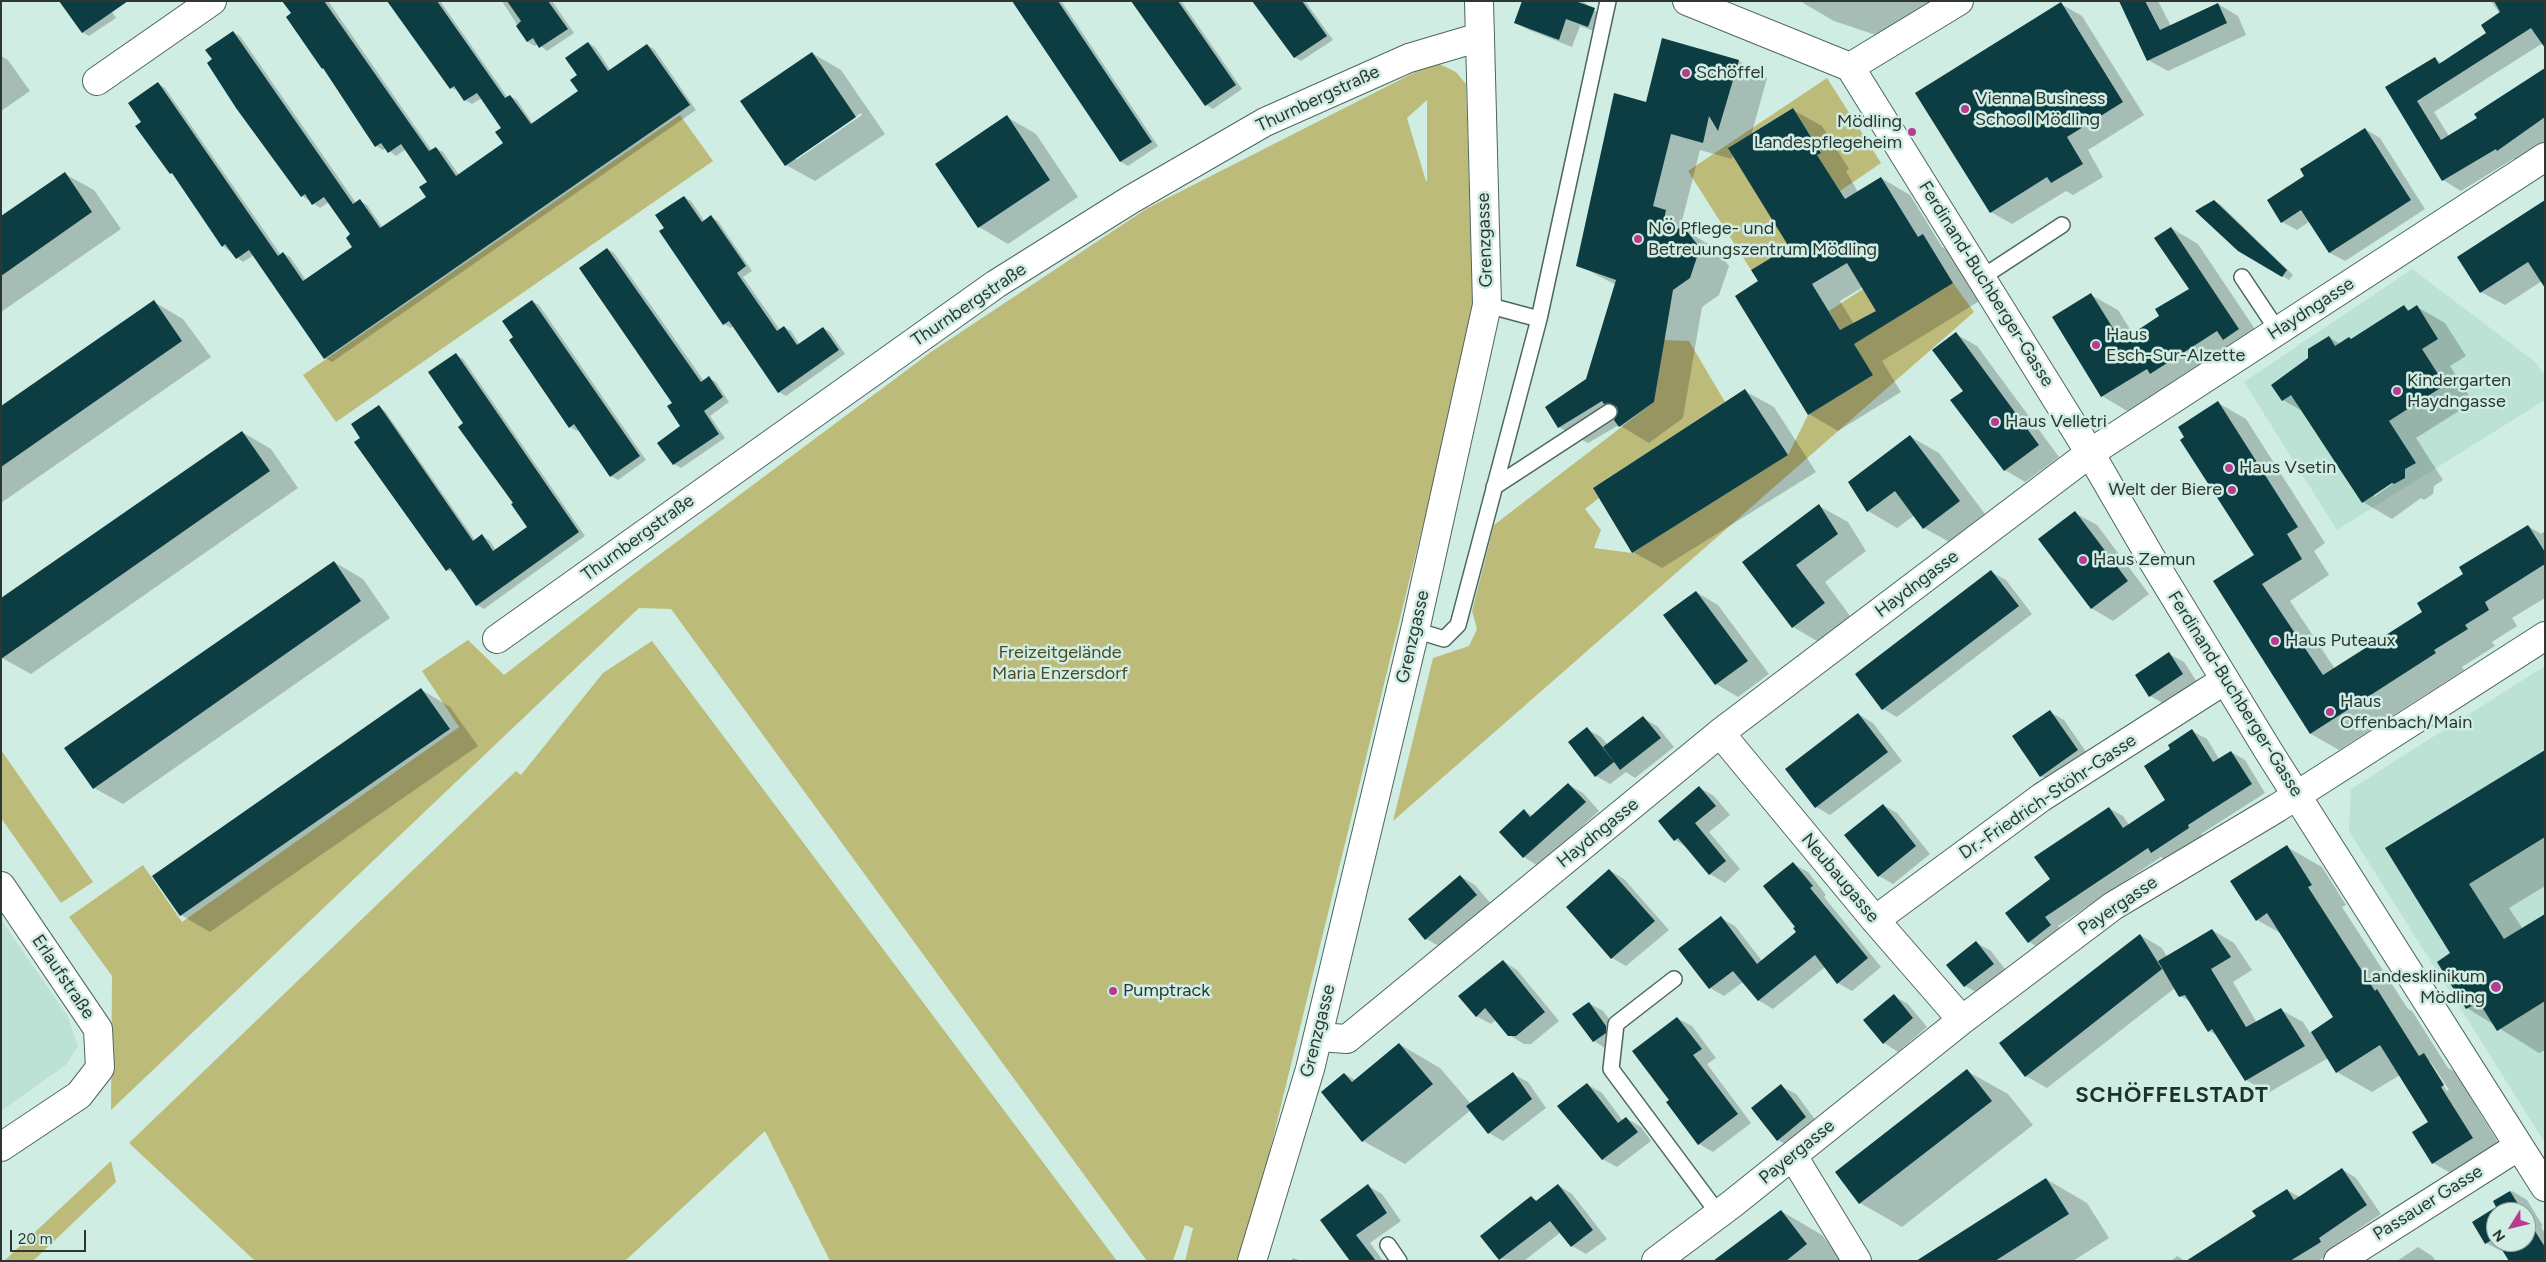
<!DOCTYPE html>
<html>
<head>
<meta charset="utf-8">
<style>
  body { margin:0 }
  #map { position:relative; width:2546px; height:1262px; overflow:hidden; background:#d0ede3; font-family:Figtree,sans-serif }
  canvas { display:block }
  .frame { position:absolute; inset:0; border:2px solid #2c3734; pointer-events:none }
  .north { position:absolute; left:2486px; top:1202px; width:50px; height:50px; box-sizing:border-box; background:#d0ede3; border:1px solid #8ea49d; border-radius:50%; rotate:234deg; font-size:14px; font-weight:700; line-height:20px; text-align:center; color:#2c3734 }
  .north::after { content:''; display:block; margin:auto; width:18px; height:22px; background:#b53c90; clip-path:polygon(50% 0,100% 100%,50% 72%,0 100%) }
  .scale { position:absolute; left:10px; top:1230px; width:76px; height:22px; box-sizing:border-box; border:2px solid #2c3734; border-top:0; padding-left:6px; font-size:15px; line-height:18px; white-space:nowrap; color:#2c3734; -webkit-text-stroke:4px #d0ede3; paint-order:stroke }
</style>
</head>
<body>
<div id="map">
<canvas width="2546" height="1262"></canvas>
<div class="frame"></div>
<div class="north">N</div>
<div class="scale">20 m</div>
</div>
<script>
const g = document.querySelector('canvas').getContext('2d');
g.lineJoin = 'round';
function fill(path, color) { g.fillStyle = color; g.fill(path, 'evenodd'); }
const toPath = rows => new Path2D(rows.map(r => 'M' + r).join(''));
function strokePath(path, color, width, dash) { g.strokeStyle = color; g.lineWidth = width; g.lineCap = dash ? 'butt' : 'round'; g.setLineDash(dash || []); g.stroke(path); }
function write(font, color, halo, rows, align = 'center') {
  g.font = font + ' Figtree,sans-serif'; g.lineWidth = 5; g.setLineDash([]); g.textBaseline = 'middle'; g.strokeStyle = halo; g.fillStyle = color; for (const [text, x, y, turn = 0] of rows) {
    g.save(); g.translate(x, y); g.rotate((+turn || 0) * Math.PI / 180); g.textAlign = isNaN(turn) ? turn : align; if (halo) g.strokeText(text, 0, 0); g.fillText(text, 0, 0); g.restore();
  }
}
const built = toPath([
  [2412,269,2534,361,2545,375,2545,400,2337,530,2244,382],
  [2545,666,2545,1143,2349,831,2351,789],
  [1,920,67,1015,78,1046,67,1064,1,1111]
]);
const green = toPath([
  [1435,62,1456,72,1466,84,1473,320,1243,1261,1185,1261,1193,1228,1185,1225,1173,1261,1147,1261,671,609,639,608,111,1110,112,976,69,917,143,865,182,922,459,727,422,671,468,640,504,675,643,567,931,352,1146,209],
  [1427,100,1427,181,1426,181,1407,118],
  [1827,78,1881,163,1840,191,1817,155,1821,152,1793,108,1729,147,1789,247,1751,270,1688,171],
  [680,115,713,161,336,422,303,375],
  [1953,283,1974,312,1393,821,1433,658,1469,646,1477,629,1472,611,1494,525,1654,402,1664,340,1689,341,1725,402,1593,488,1599,498,1585,509,1601,530,1594,548,1632,553,1788,455,1808,415,1873,375,1844,328,1840,330,1829,311,1863,289],
  [652,641,1117,1261,830,1261,765,1131,625,1261,255,1261,129,1143,516,771,521,775,603,673],
  [1,750,93,882,61,903,1,818],
  [111,1161,116,1182,33,1261,4,1261]
]);
const shadow = toPath([
  [105,1,116,18,89,36,82,32],
  [284,1,328,1,432,151,436,148,443,152,459,175,504,144,503,128,482,98,472,104,465,100,459,91,451,88,388,1,440,1,508,98,510,96,517,100,533,124,580,91,579,75,588,43,595,47,611,71,647,45,654,49,696,110,332,362,325,358,254,255,243,262,223,246,197,207,137,126,143,122,158,84,165,88,281,255,283,253,290,257,306,280,353,247,352,235,329,202,320,208,302,196,213,60,233,32,240,36,356,203,360,201,367,205,383,228,428,197,429,182,406,149,396,156,386,148,383,150,376,146,326,71,288,17,293,14],
  [502,1,552,1,574,33,547,51,538,44,535,46,528,42],
  [1014,1,1061,1,1158,146,1128,166,1121,162],
  [1133,1,1181,1,1242,89,1213,109,1206,105],
  [1256,1,1305,1,1333,40,1301,61,1294,57],
  [1523,1,1582,1,1588,5,1587,7,1608,17,1602,34,1580,26,1572,47,1529,30,1515,22],
  [1804,1,1947,1,1885,38,1834,21,1803,3],
  [2120,1,2158,1,2171,26,2218,4,2238,16,2246,35,2168,71,2148,60],
  [2491,1,2545,1,2543,43,2434,112,2449,136,2478,118,2545,70,2545,141,2516,160,2513,159,2461,191,2443,180,2387,87,2435,59,2442,63,2488,34,2500,14],
  [2061,4,2082,16,2144,115,2088,150,2103,177,2073,195,2066,191,2012,224,1991,212],
  [812,53,841,70,885,134,815,181,786,165],
  [861,113,862,115,796,160,796,157],
  [1,56,8,60,30,91,1,111],
  [1739,61,1767,78,1751,136,1793,110,1822,126,1849,169,1846,171,1858,192,1881,178,1910,195,1942,247,1952,252,1981,300,1882,361,1901,392,1838,431,1809,414,1760,282,1791,247,1733,153,1732,159,1700,150,1682,221,1695,228,1693,235,1715,248,1729,266,1719,295,1702,307,1683,418,1649,443,1619,425,1588,443,1559,427,1587,380,1616,285,1578,265,1647,103],
  [1863,287,1878,311,1854,324,1840,301],
  [1007,117,1036,134,1078,197,1008,244,979,227],
  [2365,129,2380,138,2425,209,2345,261,2330,253,2310,221,2297,230,2282,222,2306,176],
  [65,174,94,190,121,229,1,312,1,218],
  [684,197,691,201,705,222,711,217,718,221,752,271,743,277,780,330,784,327,791,331,800,345,823,328,830,332,845,354,786,396,779,392,734,326,731,328,724,324,666,228],
  [2214,201,2221,205,2293,275,2289,280,2239,250],
  [2545,202,2542,281,2505,305,2481,292],
  [2171,228,2198,244,2265,344,2129,412,2102,396,2091,295,2118,310,2133,334,2161,317,2190,289],
  [608,249,614,253,704,381,709,378,716,382,729,402,710,416,725,438,681,468,674,464,682,426],
  [532,301,539,305,646,460,618,480,611,476,579,429,577,431,570,427,515,337],
  [154,302,183,319,211,357,1,503,1,408],
  [2404,307,2411,311,2417,307,2445,323,2466,356,2450,366,2473,402,2416,438,2443,480,2434,486,2433,494,2424,500,2421,498,2392,519,2363,502,2304,412,2283,400,2309,359,2329,337,2340,344,2352,340],
  [2396,478,2398,480,2374,497,2374,494],
  [1956,334,1977,346,2059,457,2025,482,2005,470,1964,391],
  [456,355,463,359,585,536,484,609,477,605,455,573,447,570,362,438,379,407,385,411,475,540,482,536,489,540,496,550,528,528,465,423],
  [1745,391,1774,407,1816,472,1662,568,1633,552],
  [2218,403,2246,419,2325,543,2314,551,2329,575,2290,601,2335,669,2424,612,2465,575,2528,526,2541,534,2545,531,2545,598,2512,618,2517,626,2492,642,2495,646,2462,667,2464,670,2339,750,2311,734,2214,582,2256,556],
  [242,432,271,449,298,488,31,674,2,658],
  [1911,437,1939,453,1988,518,1953,544,1924,528,1915,515,1897,528,1868,511,1850,482],
  [1819,506,1848,522,1866,551,1825,582,1853,620,1822,644,1793,627,1744,562],
  [2075,513,2097,525,2149,594,2113,621,2091,608],
  [334,562,363,579,390,618,123,804,94,788],
  [1991,572,2006,580,2032,614,1897,717,1883,709],
  [1696,592,1718,605,1769,674,1738,697,1716,684,1665,615],
  [2169,654,2184,662,2197,682,2165,704,2150,696],
  [422,690,450,707,478,746,210,932,181,915,154,876],
  [2050,712,2064,720,2091,759,2056,784,2041,776],
  [1858,714,1873,723,1902,761,1830,815,1816,807],
  [1643,718,1657,726,1674,747,1635,778,1626,772,1610,784,1596,776,1587,729,1601,737,1608,745],
  [2192,731,2207,739,2219,759,2231,752,2245,760,2265,793,2201,834,2203,836,2166,860,2161,857,2058,926,2064,934,2043,950,2029,942,2051,880,2109,808,2123,816,2129,825,2167,800,2172,750],
  [2545,752,2545,886,2509,908,2523,929,2545,915,2545,1050,2539,1053,2467,1008,2451,953,2387,849],
  [1569,785,1583,793,1599,811,1538,866,1524,857,1524,811,1533,816],
  [1700,788,1714,796,1730,815,1709,832,1740,869,1725,883,1710,874,1688,848,1675,840],
  [1883,805,1897,813,1930,854,1893,884,1879,876],
  [2287,847,2322,867,2346,905,2342,907,2408,1009,2412,1011,2448,1068,2459,1074,2479,1105,2476,1107,2508,1158,2468,1183,2433,1163,2430,1123,2400,1075,2372,1092,2337,1072,2328,1058,2268,1093,2246,1080,2218,1036,2209,1031,2191,1002,2180,996,2175,988,2047,1088,2026,1076,2140,935,2162,948,2167,957,2212,930,2234,943,2252,970,2233,982,2257,1023,2281,1010,2303,1022,2310,1033,2335,1018,2282,934,2257,920],
  [2428,1061,2430,1061,2449,1090,2447,1091],
  [1793,864,1808,872,1826,895,1824,897,1881,967,1852,991,1838,983,1825,967,1773,1009,1758,1000,1743,982,1724,996,1710,988,1721,918,1735,926,1762,961,1798,932],
  [1609,870,1624,879,1669,930,1626,966,1612,958],
  [1460,876,1475,885,1491,904,1441,947,1426,939],
  [1977,943,1991,951,2008,973,1980,994,1965,986],
  [1503,961,1517,970,1559,1021,1531,1044,1524,1044,1509,1035,1496,1020,1491,1024,1476,1016],
  [1894,996,1908,1004,1927,1027,1898,1052,1884,1043],
  [1589,1003,1603,1011,1621,1035,1608,1050,1594,1041],
  [1677,1018,1692,1026,1716,1058,1707,1064,1751,1123,1713,1152,1699,1144,1671,1100],
  [1399,1044,1440,1068,1471,1104,1513,1074,1528,1082,1546,1108,1503,1141,1489,1133,1471,1110,1405,1164,1363,1141,1345,1074,1355,1080],
  [1967,1071,2008,1094,2033,1125,1902,1227,1860,1203,1836,1172],
  [1587,1084,1602,1093,1623,1121,1626,1118,1641,1127,1651,1141,1617,1167,1602,1159],
  [1781,1086,1796,1094,1820,1126,1792,1148,1778,1140],
  [2342,1169,2356,1178,2381,1214,2332,1247,2335,1250,2318,1261,2188,1261,2257,1217,2287,1190,2300,1197],
  [2046,1179,2087,1203,2109,1238,2073,1261,1919,1261],
  [1558,1185,1572,1194,1607,1239,1586,1254,1572,1246,1561,1232,1524,1261,1500,1259,1482,1236,1531,1198,1537,1201],
  [1368,1186,1382,1194,1401,1221,1370,1243,1383,1261,1352,1261,1322,1220],
  [2512,1191,2527,1200,2543,1226,2541,1227,2545,1233,2545,1261,2504,1250,2501,1251,2486,1243,2473,1222,2498,1207,2494,1202],
  [2496,1212,2526,1212,2526,1242,2496,1242],
  [1781,1211,1822,1235,1842,1261,1716,1261],
  [2418,1247,2432,1256,2436,1261,2397,1261],
  [2177,1256,2185,1261,2171,1261],
  [1292,1258,1303,1261,1292,1261]
]);
const building = toPath([
  [59,1,128,1,82,33],
  [282,1,324,1,429,151,436,147,456,176,503,143,495,132,501,128,477,93,464,101,454,86,450,89,387,1,437,1,505,98,510,95,531,124,578,91,570,80,577,75,565,58,588,42,608,71,647,44,690,105,324,359,249,250,236,259,225,244,222,247,172,173,170,174,135,126,141,122,128,103,158,82,278,256,283,252,303,281,352,247,346,238,350,234,324,197,312,205,305,194,301,197,236,108,207,63,212,59,205,50,233,31,353,204,360,199,380,228,426,197,419,187,427,182,401,144,388,153,381,143,375,147,323,68,322,69,286,17,291,13],
  [507,1,548,1,568,29,539,48,533,38,527,42,516,26,521,21],
  [1012,1,1058,1,1152,142,1120,162],
  [1131,1,1178,1,1236,85,1205,106],
  [1252,1,1302,1,1327,36,1294,58],
  [1522,1,1575,1,1595,8,1588,27,1566,19,1559,40,1514,23],
  [2119,1,2145,1,2160,30,2218,3,2227,23,2147,61],
  [2494,1,2545,1,2545,48,2531,28,2417,101,2441,140,2477,118,2474,114,2545,68,2545,117,2497,151,2496,149,2442,181,2385,87,2435,57,2439,64,2486,33,2481,25,2500,12],
  [2061,2,2123,102,2067,137,2083,164,2051,183,2047,177,1990,213,1915,93],
  [1662,38,1739,60,1718,131,1709,116,1703,143,1671,134,1653,206,1666,210,1663,225,1686,230,1700,248,1690,278,1673,290,1654,402,1619,427,1614,420,1618,412,1617,407,1609,403,1604,404,1602,401,1558,428,1545,407,1586,379,1616,280,1576,266,1614,93,1646,102],
  [812,52,856,117,785,166,740,101],
  [1793,108,1821,153,1817,155,1845,199,1881,177,1918,237,1923,234,1953,283,1854,344,1873,375,1808,415,1735,296,1758,281,1751,270,1789,247,1728,148],
  [1847,263,1876,311,1840,330,1812,284],
  [1007,115,1050,180,978,228,935,164],
  [2365,128,2411,200,2329,253,2301,210,2281,223,2267,200,2304,176,2300,169],
  [65,172,92,212,1,276,1,216],
  [684,196,702,222,711,215,746,266,737,273,777,331,784,326,797,345,823,327,839,350,778,393,729,321,723,325,659,231,664,228,655,215],
  [2214,200,2287,270,2282,277,2238,251,2195,211],
  [2545,200,2545,288,2528,262,2480,293,2457,257],
  [2171,227,2239,329,2223,340,2217,331,2150,374,2147,369,2101,397,2052,317,2091,293,2121,341,2159,316,2155,309,2189,289,2154,238],
  [607,248,701,382,709,376,723,397,704,411,719,434,673,465,657,443,680,426,667,406,672,403,579,268],
  [154,300,182,341,1,467,1,406],
  [532,300,640,456,610,477,574,424,569,428,509,340,513,337,502,321],
  [2404,305,2408,311,2417,305,2438,339,2422,349,2445,385,2389,421,2416,463,2405,469,2405,478,2394,484,2392,483,2362,503,2291,395,2282,401,2271,385,2308,358,2308,349,2329,336,2335,346,2349,337,2351,339],
  [1956,332,2039,445,2004,471,1950,400,1963,391,1932,350],
  [456,353,579,532,476,606,450,568,446,571,354,442,360,438,351,424,379,405,473,541,482,534,493,551,527,527,511,504,513,503,458,427,463,423,428,372],
  [1745,389,1788,455,1632,553,1593,488],
  [2218,401,2298,527,2287,534,2302,559,2262,584,2323,675,2422,612,2417,603,2463,574,2459,567,2528,525,2545,552,2545,564,2485,602,2489,610,2465,625,2468,629,2434,650,2436,653,2310,734,2213,581,2254,555,2180,440,2184,437,2178,427],
  [242,431,270,471,1,659,1,598],
  [1910,435,1960,501,1923,529,1895,491,1867,512,1848,482],
  [1819,504,1838,534,1796,565,1825,603,1792,628,1742,562],
  [2075,511,2128,581,2091,609,2038,539],
  [334,561,361,601,93,789,64,748],
  [1991,570,2019,606,1882,710,1855,674],
  [1696,591,1748,661,1715,685,1663,615],
  [2169,652,2183,674,2149,697,2135,675],
  [421,688,450,729,180,916,152,876],
  [2050,710,2078,750,2040,777,2012,736],
  [1858,713,1888,752,1815,808,1785,769],
  [1643,716,1661,738,1620,770,1603,747],
  [1587,727,1614,762,1595,777,1568,742],
  [2192,729,2213,762,2231,751,2252,784,2188,825,2189,828,2151,853,2148,848,2045,917,2051,925,2028,943,2005,913,2050,879,2034,857,2109,807,2123,828,2165,800,2144,766,2170,749,2168,745],
  [2545,750,2545,837,2469,884,2504,939,2545,914,2545,1001,2497,1031,2479,1002,2466,1009,2437,962,2450,953,2385,848],
  [1568,783,1586,802,1523,858,1499,832,1524,809,1530,817],
  [1699,786,1716,806,1695,823,1726,861,1709,875,1678,838,1674,841,1658,821],
  [1883,804,1916,846,1878,877,1844,835],
  [2287,845,2312,885,2308,887,2375,991,2377,989,2419,1056,2424,1053,2444,1085,2441,1087,2473,1138,2432,1164,2412,1132,2428,1122,2380,1045,2336,1073,2311,1032,2333,1017,2267,913,2256,921,2230,881],
  [1793,862,1813,886,1810,888,1868,958,1837,984,1815,955,1758,1001,1733,971,1709,989,1678,949,1721,916,1757,964,1796,932,1793,928,1795,927,1763,886],
  [1609,869,1655,921,1611,959,1566,907],
  [1460,875,1477,895,1425,940,1408,919],
  [2212,929,2231,957,2211,969,2246,1027,2281,1008,2305,1046,2245,1081,2212,1029,2208,1032,2185,995,2179,997,2158,961],
  [2140,934,2162,969,2025,1077,1999,1043],
  [1976,941,1994,964,1964,987,1946,965],
  [1503,960,1545,1012,1516,1036,1508,1036,1485,1008,1476,1017,1458,996],
  [1894,994,1913,1018,1883,1044,1863,1020],
  [1589,1002,1606,1026,1606,1033,1593,1042,1572,1014],
  [1677,1017,1702,1049,1693,1055,1738,1114,1698,1145,1666,1102,1669,1100,1632,1051],
  [1399,1043,1433,1084,1362,1142,1321,1092,1344,1073,1352,1082],
  [1967,1069,1992,1101,1859,1204,1835,1172],
  [1513,1072,1532,1099,1488,1134,1466,1106],
  [1587,1083,1618,1123,1626,1117,1638,1132,1602,1160,1557,1106],
  [1781,1084,1806,1117,1777,1141,1751,1108],
  [2342,1168,2367,1205,2319,1238,2321,1242,2290,1261,2186,1261,2256,1216,2252,1211,2287,1189,2294,1200],
  [2046,1178,2069,1214,1995,1261,1916,1261],
  [1368,1184,1387,1213,1356,1235,1376,1261,1350,1261,1320,1220],
  [1558,1184,1593,1230,1571,1247,1550,1221,1499,1260,1480,1236,1531,1196,1536,1201],
  [2510,1191,2523,1212,2496,1212,2496,1240,2495,1238,2485,1244,2472,1222,2496,1207,2493,1201],
  [1781,1210,1807,1244,1786,1261,1713,1261],
  [2526,1217,2545,1247,2545,1261,2509,1261,2497,1242,2526,1242]
]);
const lane = toPath([
  [2242,277,2278,331],
  [1981,278,2062,225],
  [1487,305,1539,319],
  [1494,487,1609,412],
  [1415,630,1444,639,1458,625,1539,319,1608,1],
  [1674,979,1616,1024,1611,1069,1718,1213],
  [1388,1245,1399,1261]
]);
const street = toPath([
  [1687,1,1850,67,2090,453,2151,558,2269,752,2545,1187],
  [1850,67,1959,1],
  [97,81,212,1],
  [497,639,996,284,1130,200,1265,122,1409,58,1480,37],
  [1720,733,1875,920,1962,1020],
  [1,886,98,1029,100,1068,79,1095,1,1147],
  [1875,920,2042,797,2225,680],
  [1318,1037,1347,1039,1720,733,2090,453,2545,157],
  [1793,1156,1857,1261],
  [1656,1261,1732,1204,1962,1020,2113,906,2277,808,2545,636],
  [2338,1261,2519,1146]
]);
const secondary = toPath([
  [1252,1261,1310,1069,1415,630,1487,305,1479,1]
]);
const markers = [
  [1686,73,5,"#b53c90"],
  [1965,109,5,"#b53c90"],
  [1912,132,5,"#b53c90"],
  [1638,239,5,"#b53c90"],
  [2096,345,5,"#b53c90"],
  [2397,391,5,"#b53c90"],
  [1995,422,5,"#b53c90"],
  [2229,468,5,"#b53c90"],
  [2232,490,5,"#b53c90"],
  [2083,560,5,"#b53c90"],
  [2275,641,5,"#b53c90"],
  [2330,712,5,"#b53c90"],
  [2496,987,6,"#b53c90"],
  [1113,991,5,"#b53c90"]
];
const poiNames = [
  ["Schöffel",1696,73],
  ["Vienna Business",1975,99],
  ["School Mödling",1975,120],
  ["Mödling",1902,122,"right"],
  ["Landespflegeheim",1902,143,"right"],
  ["NÖ Pflege- und",1648,229],
  ["Betreuungszentrum Mödling",1648,250],
  ["Haus",2106,335],
  ["Esch-Sur-Alzette",2106,356],
  ["Kindergarten",2407,381],
  ["Haydngasse",2407,402],
  ["Haus Velletri",2005,422],
  ["Haus Vsetin",2239,468],
  ["Welt der Biere",2222,490,"right"],
  ["Haus Zemun",2093,560],
  ["Haus Puteaux",2285,641],
  ["Haus",2340,702],
  ["Offenbach/Main",2340,723],
  ["Landesklinikum",2485,977,"right"],
  ["Mödling",2485,998,"right"],
  ["Pumptrack",1123,991]
];
const streetNames = [
  ["Thurnbergstraße",1318,99,-25],
  ["Grenzgasse",1485,240,-92],
  ["Ferdinand-Buchberger-Gasse",1986,284,58],
  ["Thurnbergstraße",969,305,-34],
  ["Haydngasse",2311,309,-33],
  ["Thurnbergstraße",638,538,-36],
  ["Haydngasse",1917,584,-37],
  ["Grenzgasse",1413,637,-77],
  ["Ferdinand-Buchberger-Gasse",2235,694,58],
  ["Dr.-Friedrich-Stöhr-Gasse",2048,797,-34],
  ["Haydngasse",1598,833,-39],
  ["Neubaugasse",1840,878,50],
  ["Payergasse",2118,906,-34],
  ["Erlaufstraße",63,977,56],
  ["Grenzgasse",1318,1031,-76],
  ["Payergasse",1797,1152,-39],
  ["Passauer Gasse",2428,1203,-32]
];
const parkNames = [
  ["Freizeitgelände",1060,653],
  ["Maria Enzersdorf",1060,674]
];
const districtNames = [
  ["SCHÖFFELSTADT",2172,1096]
];
fill(built, '#bce1d5');
fill(green, '#bdbb7a');
fill(shadow, '#0003');
fill(building, '#0b3d43');
strokePath(lane, '#4d675f', 18);
strokePath(street, '#4d675f', 30);
strokePath(secondary, '#4d675f', 30);
strokePath(lane, '#fff', 15);
strokePath(street, '#fff', 28);
strokePath(secondary, '#fff', 28);
for (const [x, y, r, color] of markers) { const dot = new Path2D(); dot.arc(x, y, r, 0, 2 * Math.PI); g.fillStyle = color; g.fill(dot); strokePath(dot, '#d0ede3', 2); }
write('18px', '#2c3734', '#d0ede3', poiNames, 'left');
write('18px', '#2c3734', '#d0ede3', streetNames);
write('18px', '#4e4c20', '#d0ede3', parkNames);
g.letterSpacing = '1px';
write('bold 22px', '#1b332c', '#d0ede3', districtNames);
g.letterSpacing = '0px';
</script>
</body>
</html>
